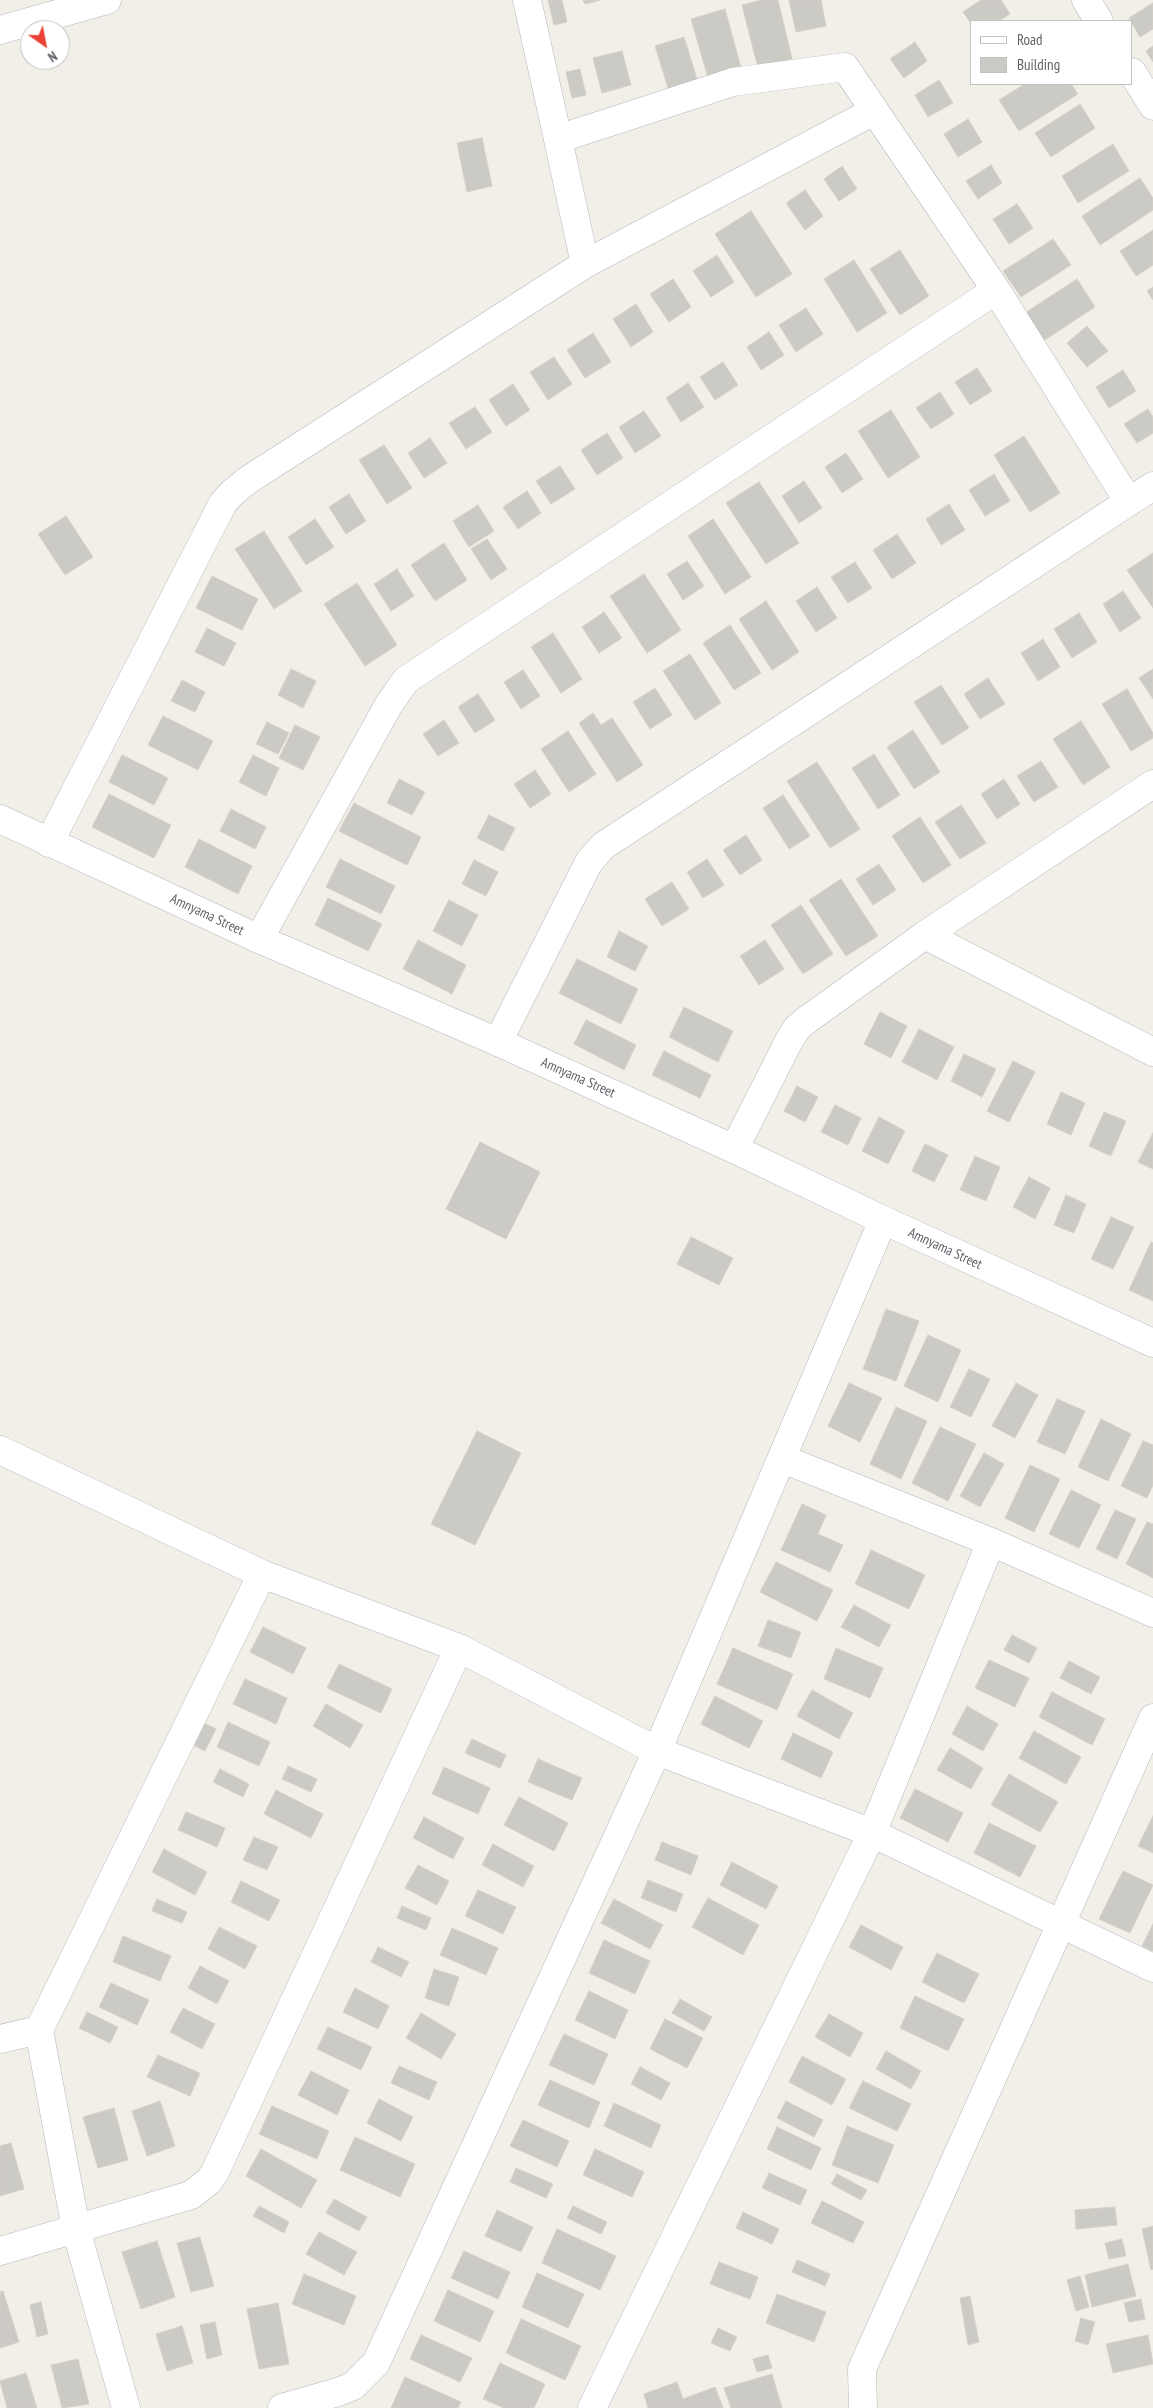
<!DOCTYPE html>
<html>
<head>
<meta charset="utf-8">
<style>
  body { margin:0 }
  #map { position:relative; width:1153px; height:2408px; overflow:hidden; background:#f1efe8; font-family:"PT Sans Narrow",sans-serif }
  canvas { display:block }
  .legend { position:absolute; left:970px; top:20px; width:162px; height:65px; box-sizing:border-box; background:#fff; border:1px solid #bfc1c3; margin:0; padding:6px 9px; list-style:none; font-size:15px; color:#5f6368 }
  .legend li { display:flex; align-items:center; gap:10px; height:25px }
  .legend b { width:25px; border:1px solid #bfc1c3 }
  .north { position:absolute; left:20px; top:20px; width:50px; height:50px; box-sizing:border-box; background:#fff; border:1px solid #bfc1c3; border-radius:50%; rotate:147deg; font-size:14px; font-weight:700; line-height:20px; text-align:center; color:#5f6368 }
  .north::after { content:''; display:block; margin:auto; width:18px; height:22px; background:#ea4335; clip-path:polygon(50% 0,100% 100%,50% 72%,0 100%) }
</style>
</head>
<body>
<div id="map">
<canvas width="1153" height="2408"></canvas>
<ul class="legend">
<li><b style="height:6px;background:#fff"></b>Road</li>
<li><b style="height:14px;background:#cccac5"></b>Building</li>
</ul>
<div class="north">N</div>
</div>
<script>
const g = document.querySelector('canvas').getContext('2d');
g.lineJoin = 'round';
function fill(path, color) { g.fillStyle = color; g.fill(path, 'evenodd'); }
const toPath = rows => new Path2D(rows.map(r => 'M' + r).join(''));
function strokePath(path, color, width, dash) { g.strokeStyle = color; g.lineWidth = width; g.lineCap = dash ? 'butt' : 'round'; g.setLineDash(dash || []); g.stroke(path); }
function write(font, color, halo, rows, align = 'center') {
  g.font = font + ' "PT Sans Narrow",sans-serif'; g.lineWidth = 5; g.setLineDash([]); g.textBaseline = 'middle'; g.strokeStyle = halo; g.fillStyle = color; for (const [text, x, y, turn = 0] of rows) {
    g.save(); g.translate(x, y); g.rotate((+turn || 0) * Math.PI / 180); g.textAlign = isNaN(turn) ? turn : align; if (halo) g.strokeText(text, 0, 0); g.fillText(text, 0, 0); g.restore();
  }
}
const building = toPath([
  [548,0,562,0,567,22,554,25,548,0],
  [583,0,601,0,585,4,583,0],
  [761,0,778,0,792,59,758,68,742,5,761,0],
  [789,0,821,0,826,26,796,32,789,0],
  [981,0,1001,0,1010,14,999,21,972,21,972,25,963,12,981,0],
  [1153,3,1153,29,1140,37,1129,18,1153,3],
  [725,9,741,68,708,78,691,19,725,9],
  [684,37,698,82,669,91,655,46,684,37],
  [915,42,927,61,904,78,890,59,915,42],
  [1153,46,1153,62,1146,51,1153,46],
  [622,51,631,85,602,93,593,58,622,51],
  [580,69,586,95,572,98,566,72,580,69],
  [939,80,953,103,928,117,915,95,939,80],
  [1025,84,1071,84,1078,94,1019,131,999,100,1025,84],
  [1080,104,1095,128,1051,157,1035,133,1080,104],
  [968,119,982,142,958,157,944,134,968,119],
  [482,138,492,186,467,192,457,143,482,138],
  [1113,144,1129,171,1078,203,1062,176,1113,144],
  [991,165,1002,183,978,199,966,181,991,165],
  [842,166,857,189,839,201,824,179,842,166],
  [1140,178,1153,198,1153,210,1100,245,1082,216,1140,178],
  [805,190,823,216,805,230,786,203,805,190],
  [1017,204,1033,228,1009,244,993,219,1017,204],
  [751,211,792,274,756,297,715,234,751,211],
  [1153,230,1153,265,1136,276,1120,251,1153,230],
  [1053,239,1071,265,1021,297,1003,271,1053,239],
  [900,250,929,296,900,315,870,269,900,250],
  [717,255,734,282,711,297,693,271,717,255],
  [854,260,887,313,857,332,824,279,854,260],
  [673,279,691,307,669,322,650,294,673,279],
  [1077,279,1095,307,1043,341,1025,313,1077,279],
  [1153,287,1153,300,1147,291,1153,287],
  [636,304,653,332,631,347,613,319,636,304],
  [806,308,823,334,796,352,779,325,806,308],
  [1087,326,1108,351,1087,367,1067,343,1087,326],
  [769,332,784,355,761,370,747,347,769,332],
  [593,333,611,362,585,378,567,350,593,333],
  [554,357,572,384,548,400,530,372,554,357],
  [723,362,738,385,715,400,700,377,723,362],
  [977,368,992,391,970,405,955,382,977,368],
  [1123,370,1136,391,1109,408,1096,387,1123,370],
  [688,383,704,407,681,422,666,398,688,383],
  [513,384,530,410,506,426,489,400,513,384],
  [940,392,954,414,931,429,916,408,940,392],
  [475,407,492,432,466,449,449,423,475,407],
  [1148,409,1153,417,1153,433,1137,443,1124,424,1148,409],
  [891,410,920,457,888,478,858,431,891,410],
  [644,411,661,436,635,453,619,427,644,411],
  [607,433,623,458,597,475,581,450,607,433],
  [1024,436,1060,493,1030,512,994,455,1024,436],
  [430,438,447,463,424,478,408,453,430,438],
  [384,445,412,488,387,504,359,460,384,445],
  [846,453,863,479,842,493,825,467,846,453],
  [560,466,575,489,551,504,536,481,560,466],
  [994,474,1010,501,985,516,969,490,994,474],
  [804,481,822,508,799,523,782,496,804,481],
  [759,482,799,543,766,564,726,503,759,482],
  [527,491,541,513,518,529,503,507,527,491],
  [349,494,366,521,346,534,329,507,349,494],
  [949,504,965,530,941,545,926,519,949,504],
  [478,505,494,531,469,547,453,521,478,505],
  [66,516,93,557,65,575,38,534,66,516],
  [315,519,334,547,306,565,288,537,315,519],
  [713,519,751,577,725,594,688,536,713,519],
  [264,531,302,591,274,609,235,549,264,531],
  [897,534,916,563,892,579,873,550,897,534],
  [487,539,507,569,491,580,471,549,487,539],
  [444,543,467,580,435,601,411,565,444,543],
  [1153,553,1153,608,1127,570,1153,553],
  [687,561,704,586,683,600,667,574,687,561],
  [855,562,872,588,848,603,831,577,855,562],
  [397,569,414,596,391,611,374,584,397,569],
  [644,574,681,630,647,653,610,596,644,574],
  [212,576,258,599,242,630,196,608,212,576],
  [357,583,397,645,365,666,324,604,357,583],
  [817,587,837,618,816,632,796,601,817,587],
  [1123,591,1141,618,1120,632,1103,604,1123,591],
  [766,601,799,652,772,670,739,619,766,601],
  [604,612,622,638,599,653,582,627,604,612],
  [1079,613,1097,642,1072,658,1054,629,1079,613],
  [730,625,761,673,734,690,703,643,730,625],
  [207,628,236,643,224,666,195,652,207,628],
  [553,633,582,679,561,693,531,647,553,633],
  [1043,639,1060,667,1038,681,1021,653,1043,639],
  [690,654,721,703,695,720,663,671,690,654],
  [291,669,316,681,303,708,278,695,291,669],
  [1153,669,1153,699,1139,678,1153,669],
  [523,670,540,696,521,709,504,682,523,670],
  [988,678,1005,704,980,719,964,694,988,678],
  [182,680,205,692,195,712,171,701,182,680],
  [941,685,969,728,942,745,914,702,941,685],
  [655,688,672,715,650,729,633,702,655,688],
  [1127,689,1153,733,1153,738,1131,751,1102,704,1127,689],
  [478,694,495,720,475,733,458,707,478,694],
  [593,713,601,725,612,718,643,765,617,782,579,723,593,713],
  [163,716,213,741,198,770,148,745,163,716],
  [444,720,459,743,438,756,423,734,444,720],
  [1081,721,1110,767,1083,785,1053,739,1081,721],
  [267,722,289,733,278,754,256,744,267,722],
  [295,725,320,737,303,770,279,758,295,725],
  [913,730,940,772,914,789,887,747,913,730],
  [568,731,596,774,569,792,541,749,568,731],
  [874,754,900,795,878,809,852,768,874,754],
  [122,755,168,778,154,805,109,782,122,755],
  [253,755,279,768,266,796,239,782,253,755],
  [1041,761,1058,787,1034,802,1017,776,1041,761],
  [817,762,860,829,830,848,787,781,817,762],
  [535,770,551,794,530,808,514,784,535,770],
  [399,779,425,792,412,815,387,803,399,779],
  [1004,779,1020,804,997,819,981,794,1004,779],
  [109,794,171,825,154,858,92,827,109,794],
  [783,795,810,836,789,849,763,808,783,795],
  [354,803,421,837,407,865,339,831,354,803],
  [961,805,986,843,960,859,935,822,961,805],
  [231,809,266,827,255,849,220,831,231,809],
  [489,815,515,828,503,851,477,838,489,815],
  [920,817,951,865,923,883,892,836,920,817],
  [746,835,762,860,740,875,723,850,746,835],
  [199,839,252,866,238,894,185,867,199,839],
  [340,859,395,886,381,914,326,887,340,859],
  [707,859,724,885,703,898,687,872,707,859],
  [474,860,498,872,486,896,462,884,474,860],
  [879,864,896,890,873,905,856,879,879,864],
  [841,879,878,936,846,956,809,900,841,879],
  [672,882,689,909,662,926,645,899,672,882],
  [328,898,382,924,368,951,315,925,328,898],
  [449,900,478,915,462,946,433,931,449,900],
  [801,905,833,954,803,974,771,925,801,905],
  [619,931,648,946,635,971,607,957,619,931],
  [418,940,466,965,452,994,403,969,418,940],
  [765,940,784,969,759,985,740,956,765,940],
  [577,959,638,989,621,1024,559,993,577,959],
  [684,1007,733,1031,718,1062,669,1037,684,1007],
  [880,1012,907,1026,891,1058,864,1044,880,1012],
  [586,1020,636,1045,624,1070,574,1044,586,1020],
  [919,1029,954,1047,937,1080,902,1062,919,1029],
  [664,1051,711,1075,700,1098,652,1075,664,1051],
  [964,1054,996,1069,982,1097,951,1081,964,1054],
  [1013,1061,1035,1072,1009,1122,987,1111,1013,1061],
  [797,1086,818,1097,805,1122,784,1111,797,1086],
  [1061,1092,1085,1103,1071,1135,1047,1124,1061,1092],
  [835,1105,861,1118,848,1145,821,1132,835,1105],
  [1104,1112,1126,1121,1111,1156,1089,1146,1104,1112],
  [879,1117,905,1131,888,1164,862,1151,879,1117],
  [1153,1133,1153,1169,1138,1162,1153,1133],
  [480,1142,540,1172,506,1239,446,1209,480,1142],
  [925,1144,948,1155,934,1182,912,1171,925,1144],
  [975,1156,1000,1167,986,1201,960,1190,975,1156],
  [1029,1177,1050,1188,1035,1219,1013,1207,1029,1177],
  [1066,1195,1086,1204,1074,1233,1054,1225,1066,1195],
  [1111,1217,1134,1227,1113,1269,1091,1259,1111,1217],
  [691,1237,733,1258,719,1285,677,1264,691,1237],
  [1151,1242,1153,1243,1153,1301,1129,1290,1151,1242],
  [886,1309,919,1321,896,1381,863,1369,886,1309],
  [928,1335,961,1350,938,1402,904,1386,928,1335],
  [969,1369,990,1379,971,1417,950,1407,969,1369],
  [849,1383,882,1398,860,1442,828,1426,849,1383],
  [1016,1383,1038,1395,1015,1438,992,1426,1016,1383],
  [1057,1399,1085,1411,1065,1454,1037,1442,1057,1399],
  [896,1407,927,1421,901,1479,870,1464,896,1407],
  [1101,1419,1131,1434,1108,1481,1078,1467,1101,1419],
  [940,1427,976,1444,948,1501,912,1483,940,1427],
  [477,1431,521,1453,475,1545,431,1524,477,1431],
  [1143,1441,1153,1445,1153,1485,1147,1498,1121,1486,1143,1441],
  [984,1453,1004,1464,980,1507,960,1496,984,1453],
  [1030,1465,1060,1479,1034,1532,1005,1518,1030,1465],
  [1071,1490,1101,1505,1079,1548,1049,1534,1071,1490],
  [802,1504,826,1515,818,1534,843,1545,830,1572,781,1550,802,1504],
  [1115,1510,1136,1519,1117,1559,1096,1549,1115,1510],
  [1147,1522,1153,1524,1153,1578,1126,1564,1147,1522],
  [871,1550,925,1575,909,1609,855,1584,871,1550],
  [776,1562,833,1590,817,1621,760,1592,776,1562],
  [854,1605,891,1625,879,1647,841,1627,854,1605],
  [768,1620,801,1632,791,1658,758,1646,768,1620],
  [263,1627,306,1648,293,1674,250,1652,263,1627],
  [1012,1635,1037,1648,1029,1663,1004,1650,1012,1635],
  [733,1648,793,1674,777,1710,717,1684,733,1648],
  [836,1648,883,1668,870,1698,824,1679,836,1648],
  [989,1660,1029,1678,1015,1707,975,1688,989,1660],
  [1069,1661,1100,1677,1091,1694,1060,1678,1069,1661],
  [339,1664,392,1689,381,1713,327,1688,339,1664],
  [245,1679,287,1698,276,1724,233,1704,245,1679],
  [812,1690,853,1713,839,1739,797,1716,812,1690],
  [1052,1692,1105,1719,1092,1745,1039,1717,1052,1692],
  [715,1696,763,1721,749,1748,701,1724,715,1696],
  [326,1704,363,1725,350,1748,313,1726,326,1704],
  [967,1706,998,1724,983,1751,952,1734,967,1706],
  [198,1720,216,1729,205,1751,187,1742,198,1720],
  [228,1722,270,1742,259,1766,217,1747,228,1722],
  [1034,1731,1081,1757,1066,1784,1019,1758,1034,1731],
  [793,1733,833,1752,821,1778,781,1759,793,1733],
  [472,1739,506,1755,500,1768,465,1753,472,1739],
  [950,1748,983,1768,971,1789,937,1770,950,1748],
  [538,1759,582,1778,572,1800,528,1782,538,1759],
  [288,1766,317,1779,311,1792,282,1779,288,1766],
  [444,1767,490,1788,478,1814,432,1794,444,1767],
  [220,1769,249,1784,243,1797,213,1782,220,1769],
  [1009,1774,1058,1802,1040,1832,991,1805,1009,1774],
  [915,1789,963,1813,948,1842,900,1818,915,1789],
  [276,1790,323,1814,311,1838,264,1814,276,1790],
  [519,1797,568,1823,554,1851,504,1825,519,1797],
  [186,1812,225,1828,217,1847,178,1830,186,1812],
  [1153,1816,1153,1853,1138,1846,1153,1816],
  [424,1817,464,1838,453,1859,413,1838,424,1817],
  [989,1823,1036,1846,1020,1877,974,1853,989,1823],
  [254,1837,278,1847,267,1870,243,1860,254,1837],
  [662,1842,698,1856,691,1875,655,1860,662,1842],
  [493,1844,534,1866,523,1887,482,1865,493,1844],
  [164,1849,207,1872,195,1895,152,1872,164,1849],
  [732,1862,778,1886,766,1909,720,1885,732,1862],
  [418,1865,449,1881,437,1905,405,1888,418,1865],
  [1123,1871,1153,1885,1130,1933,1099,1919,1123,1871],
  [648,1880,683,1894,676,1912,641,1898,648,1880],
  [241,1881,280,1900,269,1921,231,1902,241,1881],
  [478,1890,516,1907,503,1934,465,1916,478,1890],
  [708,1898,759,1925,743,1955,692,1927,708,1898],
  [157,1899,187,1912,182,1923,152,1911,157,1899],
  [614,1899,663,1925,650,1949,601,1923,614,1899],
  [402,1906,431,1918,426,1930,397,1918,402,1906],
  [1153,1924,1153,1951,1142,1946,1153,1924],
  [861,1925,903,1947,891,1970,849,1947,861,1925],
  [219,1927,257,1946,245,1969,208,1949,219,1927],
  [452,1928,498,1948,486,1975,440,1955,452,1928],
  [123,1936,171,1956,160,1981,113,1962,123,1936],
  [604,1940,650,1961,635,1994,589,1973,604,1940],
  [378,1947,409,1962,401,1977,371,1962,378,1947],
  [937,1953,979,1974,964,2003,922,1982,937,1953],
  [200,1966,229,1981,217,2004,188,1988,200,1966],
  [434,1969,459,1977,449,2006,425,1998,434,1969],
  [111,1983,149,2000,137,2025,99,2007,111,1983],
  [355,1988,389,2006,378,2029,343,2012,355,1988],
  [589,1991,628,2010,615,2039,575,2020,589,1991],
  [915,1996,964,2019,948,2051,900,2028,915,1996],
  [680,1999,712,2017,704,2031,672,2013,680,1999],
  [183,2008,215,2024,202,2049,170,2032,183,2008],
  [87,2012,118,2027,110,2043,79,2028,87,2012],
  [421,2013,456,2034,441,2059,406,2038,421,2013],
  [829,2014,863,2033,850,2057,815,2037,829,2014],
  [665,2019,703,2038,687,2068,650,2049,665,2019],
  [328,2027,372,2047,361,2070,317,2049,328,2027],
  [564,2034,608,2054,594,2085,549,2065,564,2034],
  [886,2051,921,2071,911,2089,876,2069,886,2051],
  [158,2055,200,2073,190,2096,147,2077,158,2055],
  [802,2056,846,2079,832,2105,789,2082,802,2056],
  [399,2066,437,2082,429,2100,391,2083,399,2066],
  [640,2067,670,2083,661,2100,631,2084,640,2067],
  [311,2071,349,2090,337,2115,298,2095,311,2071],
  [550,2080,600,2102,589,2128,538,2105,550,2080],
  [863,2081,911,2104,897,2131,849,2108,863,2081],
  [379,2099,413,2117,401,2141,367,2123,379,2099],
  [160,2101,175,2146,147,2156,132,2111,160,2101],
  [786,2101,823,2120,814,2137,777,2118,786,2101],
  [614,2103,661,2125,651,2148,604,2126,614,2103],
  [272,2106,329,2131,317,2159,259,2134,272,2106],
  [114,2108,128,2160,98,2168,83,2117,114,2108],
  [523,2120,569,2141,557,2167,510,2146,523,2120],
  [847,2126,894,2145,878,2183,832,2165,847,2126],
  [777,2127,821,2148,811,2170,767,2149,777,2127],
  [355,2137,415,2164,400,2197,340,2170,355,2137],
  [11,2143,24,2189,0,2196,0,2146,11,2143],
  [261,2149,317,2180,301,2208,246,2176,261,2149],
  [595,2149,644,2172,632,2197,583,2175,595,2149],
  [516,2168,553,2184,546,2198,510,2182,516,2168],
  [769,2173,807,2190,800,2205,762,2188,769,2173],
  [837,2174,867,2190,861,2200,831,2184,837,2174],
  [334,2199,367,2217,359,2231,326,2213,334,2199],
  [822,2201,864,2222,853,2243,811,2223,822,2201],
  [259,2206,289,2222,284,2233,253,2216,259,2206],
  [573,2206,607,2222,601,2234,567,2218,573,2206],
  [1115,2207,1117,2225,1076,2229,1075,2210,1115,2207],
  [497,2210,533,2227,521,2252,485,2236,497,2210],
  [743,2212,779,2229,772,2244,736,2228,743,2212],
  [1153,2226,1153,2269,1151,2270,1142,2229,1153,2226],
  [557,2229,616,2256,600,2290,542,2263,557,2229],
  [319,2232,357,2252,344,2275,306,2254,319,2232],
  [200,2237,214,2286,191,2292,177,2243,200,2237],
  [1122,2239,1126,2256,1109,2259,1105,2243,1122,2239],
  [157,2241,175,2297,141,2309,122,2252,157,2241],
  [464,2251,510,2272,498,2299,451,2278,464,2251],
  [797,2260,830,2274,825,2286,792,2272,797,2260],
  [719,2262,758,2277,750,2299,710,2284,719,2262],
  [1128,2264,1136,2296,1092,2307,1085,2275,1128,2264],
  [537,2273,584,2294,568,2328,522,2307,537,2273],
  [304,2274,356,2296,344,2325,292,2304,304,2274],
  [1080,2276,1089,2307,1076,2311,1067,2280,1080,2276],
  [448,2290,494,2311,480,2342,434,2321,448,2290],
  [3,2291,19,2342,0,2348,0,2292,3,2291],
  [777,2294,826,2312,814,2342,766,2323,777,2294],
  [970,2296,979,2342,968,2345,960,2298,970,2296],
  [1141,2299,1145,2319,1129,2322,1124,2303,1141,2299],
  [41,2302,48,2334,37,2337,30,2305,41,2302],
  [278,2303,289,2364,259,2369,247,2309,278,2303],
  [1081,2318,1095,2322,1088,2345,1075,2341,1081,2318],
  [521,2319,581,2346,565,2380,506,2353,521,2319],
  [215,2322,222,2355,207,2359,200,2325,215,2322],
  [182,2326,193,2363,167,2371,156,2334,182,2326],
  [718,2328,737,2337,730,2351,711,2343,718,2328],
  [421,2335,472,2358,460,2382,410,2359,421,2335],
  [1148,2335,1153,2364,1113,2373,1106,2344,1148,2335],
  [768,2355,772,2368,757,2372,753,2359,768,2355],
  [78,2359,89,2404,62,2408,51,2365,78,2359],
  [500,2363,545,2384,534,2408,504,2408,483,2399,500,2363],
  [26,2373,37,2408,7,2408,0,2381,26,2373],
  [772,2374,782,2408,731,2408,724,2388,772,2374],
  [405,2377,461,2402,458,2408,391,2408,405,2377],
  [677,2382,683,2399,715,2387,723,2408,648,2408,644,2394,677,2382]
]);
const minor = toPath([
  [527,0,558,139],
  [1086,0,1099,21],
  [0,30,107,0],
  [1132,72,1153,106],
  [585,264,874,111],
  [49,843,223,503,232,493,248,480,585,264,558,139,733,82,845,67,996,290,1129,502],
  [925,935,1153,1052],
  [259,939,388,706,406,680,996,290],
  [498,1042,589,862,603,846,1153,486],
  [734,1149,790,1039,797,1028,808,1019,925,935,1153,784],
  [0,1450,262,1574,459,1648,657,1751,872,1833,1153,1968],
  [783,1459,991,1542,1153,1613],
  [39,2030,76,2229,126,2408],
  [0,2039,39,2030,262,1574],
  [0,2251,191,2195,209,2181,215,2172,459,1648],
  [282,2408,338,2392,353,2386,376,2363,657,1751,883,1220],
  [592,2408,872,1833,991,1542],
  [863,2408,862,2369,1153,1718]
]);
const tertiary = toPath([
  [0,819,259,939,498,1042,734,1149,883,1220,1153,1343]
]);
const streetNames = [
  ["Amnyama Street",207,915,25],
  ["Amnyama Street",578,1078,24],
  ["Amnyama Street",945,1249,25]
];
fill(building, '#cccac5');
strokePath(building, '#d6d1c6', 1);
strokePath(minor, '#b5b8bc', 29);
strokePath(tertiary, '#b5b8bc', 29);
strokePath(minor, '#fff', 28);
strokePath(tertiary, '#fff', 28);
write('14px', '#5f6368', '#fff', streetNames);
</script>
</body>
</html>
